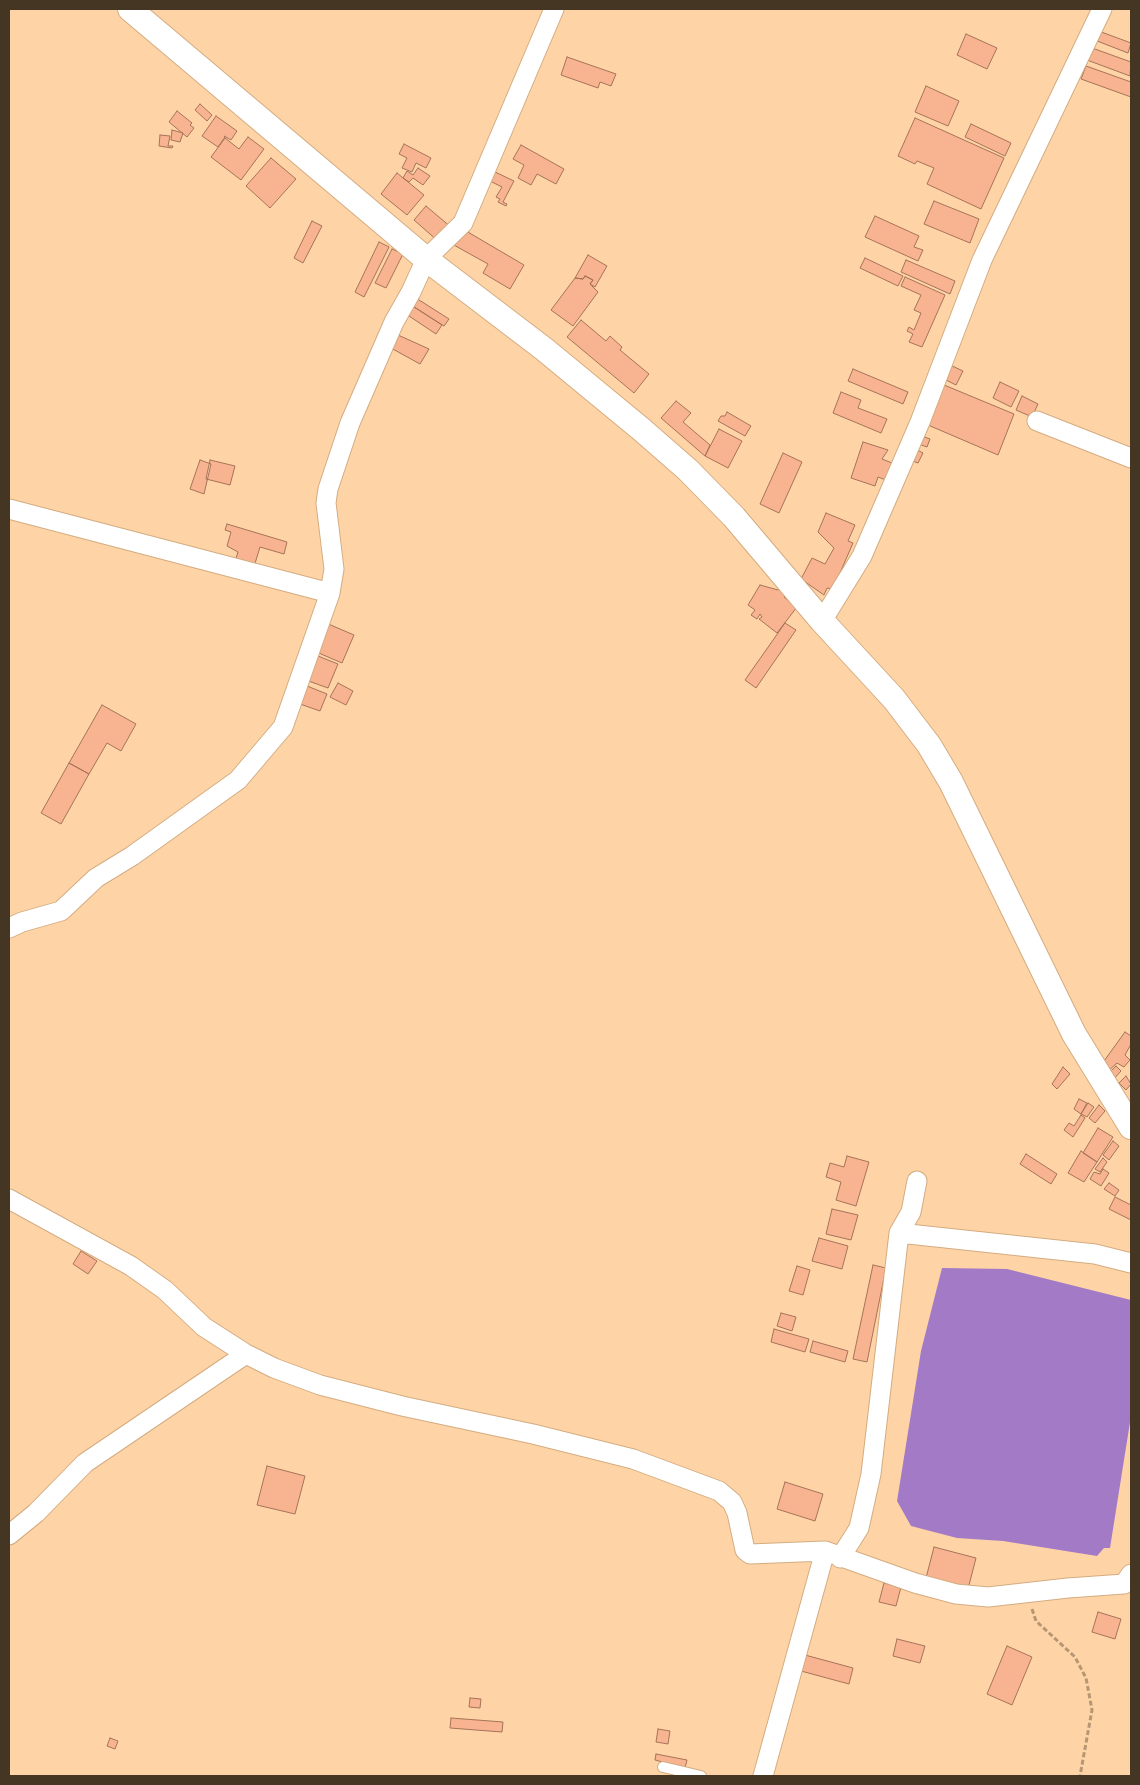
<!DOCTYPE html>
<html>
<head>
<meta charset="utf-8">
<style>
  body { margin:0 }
  #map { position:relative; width:1140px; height:1785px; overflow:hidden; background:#fed4a7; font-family:"Fira Sans",sans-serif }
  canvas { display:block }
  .frame { position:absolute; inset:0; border:10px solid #453523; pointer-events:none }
</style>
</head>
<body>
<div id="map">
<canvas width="1140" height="1785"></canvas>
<div class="frame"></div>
</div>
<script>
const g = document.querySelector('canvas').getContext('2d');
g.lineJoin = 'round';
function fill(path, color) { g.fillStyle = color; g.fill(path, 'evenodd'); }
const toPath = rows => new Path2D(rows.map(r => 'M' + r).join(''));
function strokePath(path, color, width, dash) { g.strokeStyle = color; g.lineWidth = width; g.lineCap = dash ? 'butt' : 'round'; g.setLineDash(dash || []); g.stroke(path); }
const water = toPath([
  [942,1268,1007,1269,1131,1300,1131,1416,1110,1548,1104,1548,1097,1556,1003,1541,957,1538,911,1526,897,1501,921,1351]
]);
const building = toPath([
  [1096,30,1131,43,1128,53,1092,39,1096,30],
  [966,34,997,48,987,69,957,55,966,34],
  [1092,48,1131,62,1130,76,1087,60,1092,48],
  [567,57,616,74,611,86,600,82,598,88,561,75,567,57],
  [1086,66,1131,82,1131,97,1081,79,1086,66],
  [926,86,959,101,948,126,915,112,926,86],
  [200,104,212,115,207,121,195,110,200,104],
  [177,111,192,123,190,125,194,128,187,137,169,122,177,111],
  [216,116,237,131,231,140,224,136,225,137,218,147,202,136,216,116],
  [915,118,1004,158,981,209,927,184,934,168,917,161,915,164,898,156,915,118],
  [971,124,1011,143,1005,156,965,137,971,124],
  [172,130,183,133,180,142,171,140,172,130],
  [160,135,170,136,168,146,173,146,172,148,159,146,160,135],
  [248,137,264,149,241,180,211,157,225,138,239,149,248,137],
  [404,144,431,158,426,168,416,163,412,172,402,168,407,158,399,154,404,144],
  [521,145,564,169,556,184,537,174,531,185,518,178,524,165,513,159,521,145],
  [271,158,296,179,270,208,246,186,271,158],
  [418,168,430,176,423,185,413,178,409,182,403,178,407,171,413,175,418,168],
  [493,171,514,181,503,202,507,204,506,206,498,202,500,199,496,197,502,187,488,180,493,171],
  [397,173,424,195,407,215,381,194,397,173],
  [934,201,979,219,970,243,924,224,934,201],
  [426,206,452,228,439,242,414,220,426,206],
  [875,216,919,236,914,247,923,250,918,261,865,237,875,216],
  [312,221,322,226,303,263,294,258,312,221],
  [461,228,524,265,510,289,483,273,488,264,452,244,461,228],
  [379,242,389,247,364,297,355,292,379,242],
  [392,249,403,254,386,288,375,283,392,249],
  [588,255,607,266,595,287,590,284,593,280,585,276,583,279,575,278,588,255],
  [865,258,903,276,898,286,860,268,865,258],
  [906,260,955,281,950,294,901,272,906,260],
  [585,276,593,280,590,284,598,292,573,326,551,310,575,278,583,279,585,276],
  [905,277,945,295,922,347,909,342,913,334,907,331,909,327,914,330,921,313,914,310,921,295,901,286,905,277],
  [416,298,449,319,444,326,411,305,416,298],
  [411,305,442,325,436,334,406,314,411,305],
  [581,320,606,341,610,336,622,347,620,350,649,374,634,393,567,337,581,320],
  [398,335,429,349,420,364,391,348,398,335],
  [950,365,963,371,956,385,944,379,950,365],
  [853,369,908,392,903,404,848,381,853,369],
  [1000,382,1019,391,1011,407,993,398,1000,382],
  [944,385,1014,414,998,455,928,425,944,385],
  [841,392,861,400,858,408,887,419,881,433,833,413,841,392],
  [1022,396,1038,404,1032,417,1016,410,1022,396],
  [676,401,691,413,683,422,710,445,705,456,661,418,676,401],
  [727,412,751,426,745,436,718,421,721,416,725,416,727,412],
  [719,429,742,441,728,468,705,456,719,429],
  [919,435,930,439,927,447,916,443,919,435],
  [863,442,888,450,882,459,892,463,886,480,878,477,875,486,851,478,863,442],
  [915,449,923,453,918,463,910,460,915,449],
  [783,453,802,462,779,513,760,504,783,453],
  [200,460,211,464,204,494,190,489,200,460],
  [210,460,235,466,230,485,206,479,210,460],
  [826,513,855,525,848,541,853,543,833,589,827,588,824,595,801,579,812,558,825,564,834,548,818,532,826,513],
  [227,524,287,542,284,554,260,547,253,570,234,565,238,552,227,546,231,532,225,530,227,524],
  [760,585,778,590,781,586,791,594,784,597,797,607,777,633,759,619,762,617,760,614,757,619,751,615,755,610,748,605,760,585],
  [326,623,354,635,342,663,314,651,326,623],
  [785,623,796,630,756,688,745,680,785,623],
  [313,654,338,664,328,688,303,679,313,654],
  [338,683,353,691,346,705,330,697,338,683],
  [307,686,327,694,320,711,300,704,307,686],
  [102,705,136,724,121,751,107,743,89,774,69,763,102,705],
  [69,763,89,774,61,824,41,813,69,763],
  [1125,1032,1131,1036,1131,1044,1125,1055,1130,1060,1124,1067,1117,1063,1105,1074,1099,1068,1125,1032],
  [1116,1066,1121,1071,1111,1082,1105,1077,1116,1066],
  [1063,1067,1070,1074,1057,1089,1052,1084,1063,1067],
  [1126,1076,1131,1084,1126,1090,1119,1083,1126,1076],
  [1079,1099,1087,1103,1081,1114,1074,1109,1079,1099],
  [1088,1103,1094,1107,1087,1117,1081,1114,1088,1103],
  [1099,1105,1105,1111,1095,1123,1089,1118,1099,1105],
  [1081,1115,1085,1118,1073,1137,1064,1130,1069,1123,1074,1126,1081,1115],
  [1098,1128,1113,1137,1097,1162,1083,1153,1098,1128],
  [1113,1141,1119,1146,1109,1160,1103,1155,1113,1141],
  [1081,1151,1097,1162,1084,1182,1068,1173,1081,1151],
  [1026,1154,1057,1174,1051,1184,1020,1164,1026,1154],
  [847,1156,869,1162,856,1206,836,1200,841,1182,826,1177,830,1163,844,1167,847,1156],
  [1103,1158,1107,1162,1100,1172,1095,1169,1103,1158],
  [1103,1169,1109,1173,1101,1186,1090,1179,1094,1172,1100,1174,1103,1169],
  [1109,1183,1119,1190,1115,1196,1104,1189,1109,1183],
  [1115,1197,1131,1205,1131,1220,1109,1209,1115,1197],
  [832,1209,858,1215,851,1240,826,1234,832,1209],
  [819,1238,848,1246,842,1269,812,1261,819,1238],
  [81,1251,97,1261,88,1274,73,1264,81,1251],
  [873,1265,886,1268,867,1362,853,1359,873,1265],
  [797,1266,810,1270,803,1295,789,1291,797,1266],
  [781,1313,796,1317,792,1331,777,1326,781,1313],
  [774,1329,809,1339,805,1352,771,1342,774,1329],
  [813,1341,848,1351,845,1362,810,1352,813,1341],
  [267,1466,305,1476,295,1514,257,1505,267,1466],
  [785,1482,823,1494,815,1521,777,1509,785,1482],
  [934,1547,976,1558,968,1589,926,1578,934,1547],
  [884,1583,901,1587,896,1606,879,1602,884,1583],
  [1098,1612,1121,1619,1115,1639,1092,1632,1098,1612],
  [897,1639,925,1646,920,1663,893,1656,897,1639],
  [1007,1646,1032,1657,1012,1705,987,1694,1007,1646],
  [805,1655,853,1668,849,1684,801,1671,805,1655],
  [470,1698,481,1699,480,1708,469,1707,470,1698],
  [451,1718,503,1722,502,1732,450,1728,451,1718],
  [658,1729,670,1731,668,1744,656,1742,658,1729],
  [110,1738,118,1741,115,1749,107,1746,110,1738],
  [656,1754,687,1760,685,1768,655,1760,656,1754]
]);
const path = toPath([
  [1032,1609,1036,1621,1075,1657,1086,1678,1092,1710,1080,1776]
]);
const service = toPath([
  [663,1767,701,1776]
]);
const minor = toPath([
  [1037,421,1131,458],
  [9,509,330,593],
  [822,621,862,556,920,422,982,260,1102,9],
  [9,928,22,922,61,911,96,878,132,856,238,780,283,727,330,593,334,569,326,503,328,489,350,423,394,322,411,292,426,259,463,223,554,9],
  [9,1199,131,1266,165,1290,204,1327,246,1354,274,1368,320,1385,402,1406,533,1434,633,1459,719,1491,732,1502,737,1513,745,1550,750,1554,825,1551,915,1583,956,1594,988,1597,1068,1588,1124,1584,1131,1574],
  [899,1233,1095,1254,1131,1263],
  [9,1535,36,1513,85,1463,246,1354],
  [840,1558,859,1528,871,1474,899,1233,911,1212,917,1181],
  [763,1776,825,1551]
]);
const tertiary = toPath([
  [130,9,426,259,544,349,641,429,688,470,734,517,822,621,894,699,929,745,951,782,1074,1034,1131,1127]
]);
fill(water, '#a37ac6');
fill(building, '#f8b390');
strokePath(building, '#a67359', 1);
strokePath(service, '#d4ac80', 12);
strokePath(minor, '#d4ac80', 21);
strokePath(tertiary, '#d4ac80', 26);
strokePath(path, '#b69674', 3, [5, 2.5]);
strokePath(service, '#fff', 10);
strokePath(minor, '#fff', 19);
strokePath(tertiary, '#fff', 24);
</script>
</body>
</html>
